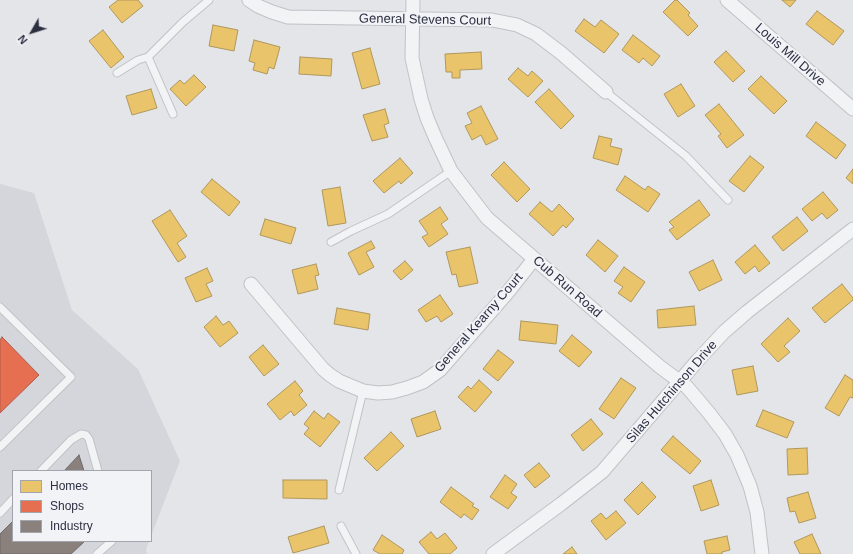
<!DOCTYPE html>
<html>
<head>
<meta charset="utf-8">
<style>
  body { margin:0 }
  #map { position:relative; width:853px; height:554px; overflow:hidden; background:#e3e5e8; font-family:Helvetica,sans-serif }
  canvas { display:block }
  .legend { position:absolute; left:12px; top:470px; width:140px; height:72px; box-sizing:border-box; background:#f1f3f7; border:1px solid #a2a5ae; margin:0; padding:5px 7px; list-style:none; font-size:12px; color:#2b2f40 }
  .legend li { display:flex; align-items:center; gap:8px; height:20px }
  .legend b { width:20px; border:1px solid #a2a5ae }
  .north { position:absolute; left:12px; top:12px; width:40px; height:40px; -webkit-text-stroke:3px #f1f3f7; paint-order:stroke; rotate:231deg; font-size:11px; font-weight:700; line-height:16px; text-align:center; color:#2b2f40 }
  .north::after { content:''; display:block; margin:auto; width:14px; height:18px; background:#2b2f40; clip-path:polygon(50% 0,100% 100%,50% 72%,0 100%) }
</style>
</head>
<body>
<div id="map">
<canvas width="853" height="554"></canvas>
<ul class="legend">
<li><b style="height:11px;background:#e9c46a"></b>Homes</li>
<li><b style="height:11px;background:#e76f51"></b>Shops</li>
<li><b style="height:11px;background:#8a817c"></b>Industry</li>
</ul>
<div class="north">N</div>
</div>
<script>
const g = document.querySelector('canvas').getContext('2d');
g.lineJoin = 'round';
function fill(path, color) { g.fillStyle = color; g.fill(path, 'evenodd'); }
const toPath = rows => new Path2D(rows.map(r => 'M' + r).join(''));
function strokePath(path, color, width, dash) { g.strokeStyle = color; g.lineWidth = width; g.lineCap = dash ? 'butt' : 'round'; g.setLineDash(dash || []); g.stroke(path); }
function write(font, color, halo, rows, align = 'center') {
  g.font = font + ' Helvetica,sans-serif'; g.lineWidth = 4; g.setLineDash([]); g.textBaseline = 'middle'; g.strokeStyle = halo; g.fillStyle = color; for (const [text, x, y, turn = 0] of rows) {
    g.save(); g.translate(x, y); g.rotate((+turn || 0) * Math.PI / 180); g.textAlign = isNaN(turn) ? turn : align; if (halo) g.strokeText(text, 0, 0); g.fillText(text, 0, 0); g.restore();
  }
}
const built = toPath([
  [0,184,34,193,72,310,138,369,180,461,151,536,151,471,13,471,13,541,149,541,146,550,147,554,0,554]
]);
const homes = toPath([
  [118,0,138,0,143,6,122,23,109,7,118,0],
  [675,0,677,0,690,13,688,15,698,26,688,36,663,12,675,0],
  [782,0,796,0,790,7,782,0],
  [817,11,844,31,833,45,806,24,817,11],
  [584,19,595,27,601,20,619,34,604,53,575,31,584,19],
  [213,25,238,30,234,51,209,46,213,25],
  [103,30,124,57,111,68,89,41,103,30],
  [633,35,660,56,652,66,643,58,639,63,622,50,633,35],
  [254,40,280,47,274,69,269,67,267,74,253,70,255,63,249,61,254,40],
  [370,48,380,84,362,89,352,53,370,48],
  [726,51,745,71,733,82,714,62,726,51],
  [481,52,482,69,460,70,460,78,452,78,452,72,446,72,445,54,481,52],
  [300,57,332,59,331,76,299,74,300,57],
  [518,68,528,76,532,71,543,81,528,97,508,79,518,68],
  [194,75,206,87,186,106,170,89,180,80,184,84,194,75],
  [761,76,787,101,774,114,748,89,761,76],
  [681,84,695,106,678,117,664,94,681,84],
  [151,89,157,108,132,115,126,96,151,89],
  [549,89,574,116,561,129,535,102,549,89],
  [719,104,744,135,727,148,718,136,721,134,705,115,719,104],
  [481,106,498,139,486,145,481,135,472,140,465,126,472,123,467,113,481,106],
  [385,109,389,123,384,125,388,137,372,141,363,115,385,109],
  [816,122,846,145,836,159,806,136,816,122],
  [599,136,612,139,610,146,622,149,618,165,593,158,599,136],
  [750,156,764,167,744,192,729,181,750,156],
  [400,158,413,173,401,184,399,181,384,193,373,181,400,158],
  [504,162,530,189,517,202,491,175,504,162],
  [853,169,853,184,846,178,853,169],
  [625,176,645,190,648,186,660,194,648,212,616,190,625,176],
  [212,179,240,202,229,216,201,192,212,179],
  [340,187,346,223,328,226,322,190,340,187],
  [823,192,838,210,827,219,822,213,812,221,802,209,823,192],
  [699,200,710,215,677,240,669,230,674,227,669,222,699,200],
  [540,202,552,212,559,204,574,219,566,228,563,225,553,236,529,214,540,202],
  [440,207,448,219,441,224,448,234,429,247,422,237,428,234,419,221,440,207],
  [170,210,187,236,177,243,186,257,178,262,152,221,170,210],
  [797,217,808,231,783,251,772,237,797,217],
  [265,219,296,228,291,244,260,235,265,219],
  [598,240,618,256,605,272,586,255,598,240],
  [371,241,375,248,366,252,374,267,359,275,348,253,371,241],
  [755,245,770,263,759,272,755,266,745,274,735,262,755,245],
  [470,247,478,283,459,287,456,274,452,275,446,252,470,247],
  [713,260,722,280,699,291,689,272,713,260],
  [405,261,413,270,401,280,393,271,405,261],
  [316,264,319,275,315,276,318,289,298,294,292,270,316,264],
  [624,267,645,282,631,302,618,293,623,287,614,281,624,267],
  [207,268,213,281,206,284,212,296,196,302,185,278,207,268],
  [842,284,853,298,853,300,825,323,812,308,842,284],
  [440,295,453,314,441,322,437,316,426,322,418,310,440,295],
  [694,306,696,325,658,328,657,310,694,306],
  [337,308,370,314,368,330,334,324,337,308],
  [216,316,223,325,229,321,238,333,220,347,204,327,216,316],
  [788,318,800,331,784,346,790,352,778,362,761,344,788,318],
  [521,321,558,325,556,344,519,340,521,321],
  [572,335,592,352,579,367,559,351,572,335],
  [263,345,279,364,264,376,249,357,263,345],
  [498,350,514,362,498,381,483,369,498,350],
  [753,366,758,391,737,395,732,370,753,366],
  [845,375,853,380,853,398,850,397,839,416,825,408,845,375],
  [621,378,636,388,614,419,599,409,621,378],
  [479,380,492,392,475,412,458,397,468,386,471,389,479,380],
  [295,381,303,391,299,395,307,405,294,416,291,411,280,420,267,404,295,381],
  [763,410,794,422,787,438,756,426,763,410],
  [314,411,324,419,328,413,340,422,320,447,304,434,309,428,304,424,314,411],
  [435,411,441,429,417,437,411,419,435,411],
  [591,419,603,434,583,451,571,435,591,419],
  [391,432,404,446,377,471,364,458,391,432],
  [673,436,701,461,690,474,661,450,673,436],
  [807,448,808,474,788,475,787,449,807,448],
  [539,463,550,476,535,488,524,475,539,463],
  [505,475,517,484,511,493,517,497,508,509,490,497,505,475],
  [283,480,327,480,327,499,283,498,283,480],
  [711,480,719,505,701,511,693,486,711,480],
  [642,482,656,497,638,515,624,500,642,482],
  [451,487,474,504,472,506,479,510,472,520,464,514,461,518,440,502,451,487],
  [808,492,816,518,799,523,795,511,790,512,787,498,808,492],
  [616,511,626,523,606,540,591,521,601,513,606,519,616,511],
  [324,526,329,543,293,553,288,537,324,526],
  [431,532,437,539,445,533,457,548,450,554,429,554,419,542,431,532],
  [812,534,821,554,800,554,794,542,812,534],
  [382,535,404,550,402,554,380,554,373,550,382,535],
  [727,536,730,550,722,552,722,554,707,554,704,541,727,536],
  [572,547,577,554,563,554,572,547]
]);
const shops = toPath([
  [2,337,39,375,0,413,0,340,2,337]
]);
const industry = toPath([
  [79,455,84,471,64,471,79,455],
  [13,521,13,541,85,541,71,554,0,554,0,534,13,521]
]);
const lane = toPath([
  [148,57,173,114],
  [117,73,138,60,148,57,183,22,209,0],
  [606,92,686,156,728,200],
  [331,242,351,231,388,214,451,171],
  [0,307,71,377,0,447],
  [41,471,71,440,81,434,86,435,89,439,98,471],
  [339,490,363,391],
  [0,513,13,499],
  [341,526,356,554],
  [97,554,112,541]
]);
const street = toPath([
  [249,0,258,6,272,12,288,17,492,20,517,25,536,34,561,53,606,92],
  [413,0,412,58,421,99,427,118,435,137,451,171,487,218,659,366,687,387,709,413,725,434,737,455,750,486,757,512,762,554],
  [727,0,853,109],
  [251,284,323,369,330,375,339,381,363,391,378,393,392,392,407,388,423,382,440,370,508,292,534,259],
  [493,554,561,504,602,472,698,360,724,332,747,312,853,229]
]);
const streetNames = [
  ["General Stevens Court",425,20,1],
  ["Louis Mill Drive",790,55,41],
  ["Cub Run Road",567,287,41],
  ["General Kearny Court",479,323,-49],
  ["Silas Hutchinson Drive",672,392,-49]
];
fill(built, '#d4d6dc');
fill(homes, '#e9c46a');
strokePath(homes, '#b0975d', 1);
fill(shops, '#e76f51');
strokePath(shops, '#af5c4c', 1);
fill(industry, '#8a817c');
strokePath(industry, '#6e686a', 1);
strokePath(lane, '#c0c2c4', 9);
strokePath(street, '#c0c2c4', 15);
strokePath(lane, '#f2f3f5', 7);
strokePath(street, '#f2f3f5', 13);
write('13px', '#2b2f40', '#f1f3f7', streetNames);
</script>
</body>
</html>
